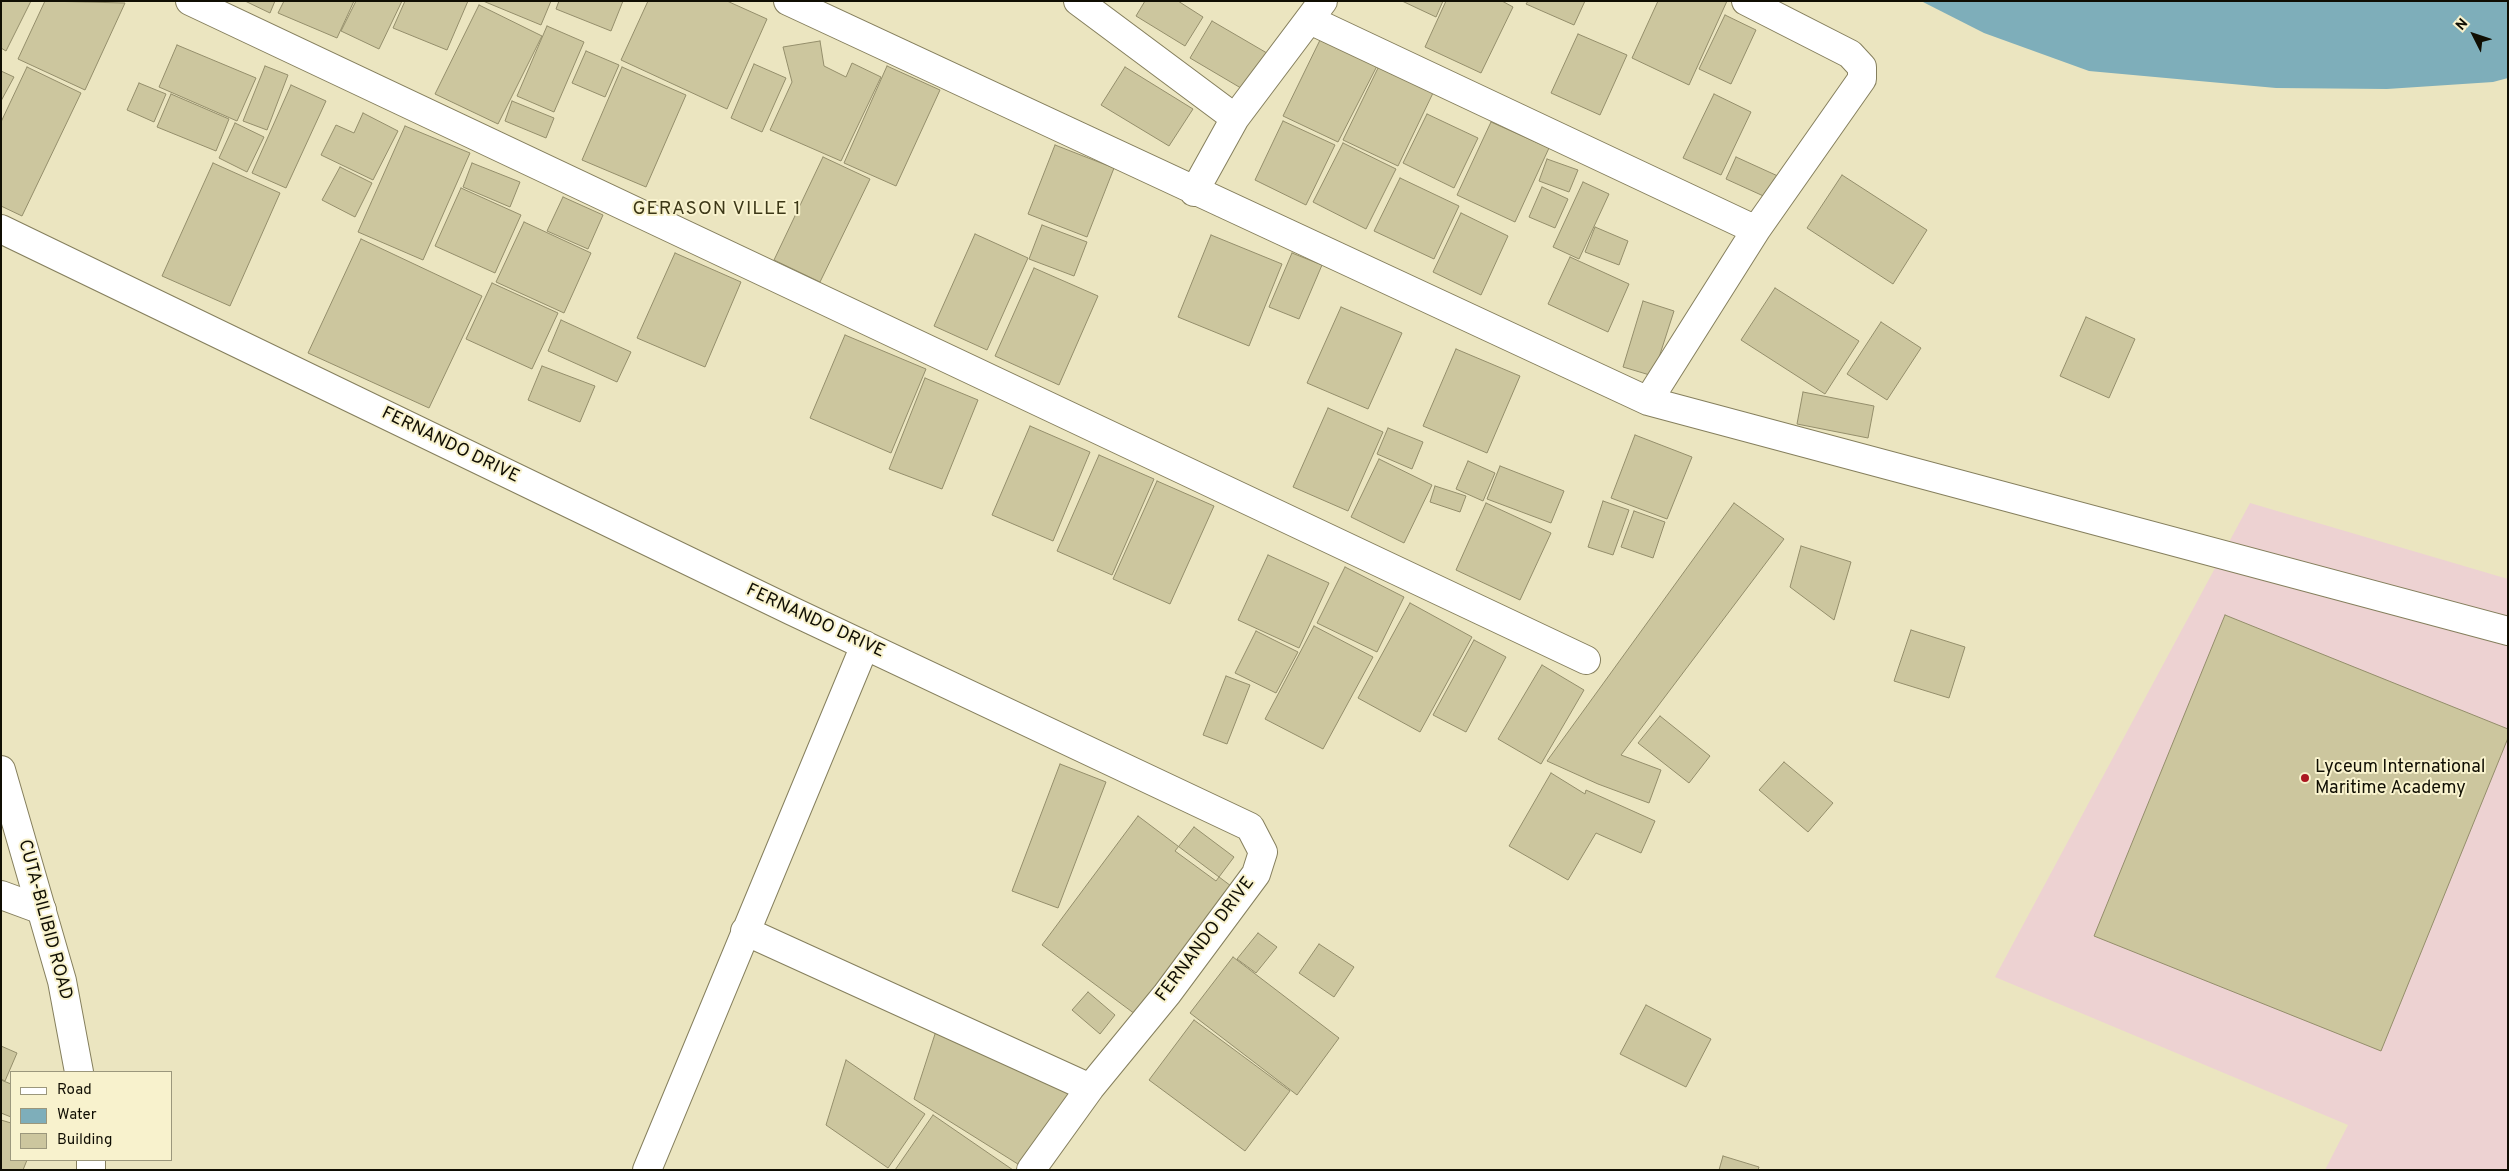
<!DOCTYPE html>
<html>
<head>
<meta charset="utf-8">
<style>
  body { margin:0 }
  #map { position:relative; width:2509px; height:1171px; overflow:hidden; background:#ebe5c0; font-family:Overpass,sans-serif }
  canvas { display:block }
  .frame { position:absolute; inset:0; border:2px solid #100e03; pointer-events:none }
  .legend { position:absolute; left:10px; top:1071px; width:162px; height:90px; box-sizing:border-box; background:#f8f2cd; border:1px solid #9b977c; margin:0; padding:6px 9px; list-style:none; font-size:15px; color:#100e03 }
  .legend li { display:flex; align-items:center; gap:10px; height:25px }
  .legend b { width:25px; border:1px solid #9b977c }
  .north { position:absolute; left:2449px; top:10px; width:50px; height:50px; -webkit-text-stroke:4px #f8f2cd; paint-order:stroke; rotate:311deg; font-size:14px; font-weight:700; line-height:20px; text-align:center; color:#100e03 }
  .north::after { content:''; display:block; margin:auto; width:18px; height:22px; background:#100e03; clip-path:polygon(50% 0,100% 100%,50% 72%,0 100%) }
</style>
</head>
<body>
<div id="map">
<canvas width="2509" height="1171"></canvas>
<div class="frame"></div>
<ul class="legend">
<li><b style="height:6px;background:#fff"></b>Road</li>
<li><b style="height:14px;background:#7eaeba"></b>Water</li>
<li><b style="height:14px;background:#ccc69e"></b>Building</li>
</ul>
<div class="north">N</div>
</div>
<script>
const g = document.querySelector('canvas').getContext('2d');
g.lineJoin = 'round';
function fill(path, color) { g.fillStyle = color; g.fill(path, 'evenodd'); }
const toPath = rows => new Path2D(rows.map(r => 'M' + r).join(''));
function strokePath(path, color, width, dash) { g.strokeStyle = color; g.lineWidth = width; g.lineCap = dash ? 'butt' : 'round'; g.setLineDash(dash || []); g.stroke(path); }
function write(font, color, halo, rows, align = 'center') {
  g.font = font + ' Overpass,sans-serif'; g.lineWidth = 4; g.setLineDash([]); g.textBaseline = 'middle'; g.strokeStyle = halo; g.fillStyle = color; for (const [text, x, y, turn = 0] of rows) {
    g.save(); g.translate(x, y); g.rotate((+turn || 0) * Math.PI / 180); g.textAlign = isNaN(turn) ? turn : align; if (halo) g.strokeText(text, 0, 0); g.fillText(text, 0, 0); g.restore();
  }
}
const education = toPath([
  [2250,503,2508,579,2508,1170,2325,1170,2348,1125,1995,977]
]);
const water = toPath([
  [1921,1,2508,1,2508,78,2493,82,2387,89,2276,88,2089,71,1984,33]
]);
const building = toPath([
  [1,1,31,1,6,51,1,48,1,1],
  [45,1,125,3,85,90,18,59,45,1],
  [245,1,275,1,270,13,245,1],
  [284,1,354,1,337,38,278,13,284,1],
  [356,1,402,1,379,49,341,31,356,1],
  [405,1,468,1,447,50,393,28,405,1],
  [483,1,551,1,541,25,483,1],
  [559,1,623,1,611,31,556,9,559,1],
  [648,1,727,1,767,19,727,109,621,60,648,1],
  [1145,1,1178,1,1203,17,1185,46,1136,16,1145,1],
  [1402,1,1443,1,1436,17,1402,1],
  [1446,1,1502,1,1513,7,1481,73,1425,47,1446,1],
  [1528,1,1585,1,1574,25,1526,4,1528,1],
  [1658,1,1727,1,1689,85,1632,58,1658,1],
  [479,5,542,36,498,124,435,94,479,5],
  [1725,15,1756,30,1731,84,1699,69,1725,15],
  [1212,21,1272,56,1251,94,1190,58,1212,21],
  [547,26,584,42,554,112,517,96,547,26],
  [1578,34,1627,55,1600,115,1551,93,1578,34],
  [1321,38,1377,66,1338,142,1283,116,1321,38],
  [820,41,824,66,846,77,852,63,881,77,841,161,770,130,792,82,783,47,820,41],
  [177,45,256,78,237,121,159,87,177,45],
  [586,51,619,65,605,97,572,83,586,51],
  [754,64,786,78,762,132,731,118,754,64],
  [265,66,288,75,267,130,243,121,265,66],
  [887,66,940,90,896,186,844,163,887,66],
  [1379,66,1433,93,1398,166,1343,140,1379,66],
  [27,67,81,93,22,216,1,206,1,122,27,67],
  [622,67,686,95,646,187,582,160,622,67],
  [1125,67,1193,109,1169,146,1101,105,1125,67],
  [1,71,14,77,1,101,1,71],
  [139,83,166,94,154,122,127,110,139,83],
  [291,85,326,101,286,188,252,173,291,85],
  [171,94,229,119,216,151,157,127,171,94],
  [1714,94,1751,112,1721,175,1683,158,1714,94],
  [512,101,554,118,546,138,505,121,512,101],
  [363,113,398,131,373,180,321,155,336,125,354,133,363,113],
  [1427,114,1478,138,1454,188,1403,163,1427,114],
  [1283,121,1335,145,1306,205,1255,180,1283,121],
  [1491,122,1549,148,1515,222,1457,195,1491,122],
  [235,123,264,137,247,172,219,158,235,123],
  [405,126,470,153,423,260,358,232,405,126],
  [1343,143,1396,169,1366,229,1313,202,1343,143],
  [1055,145,1114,168,1087,237,1028,214,1055,145],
  [823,157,870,179,820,282,774,260,823,157],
  [1736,157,1780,177,1770,199,1726,179,1736,157],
  [1547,159,1578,170,1569,192,1539,181,1547,159],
  [213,163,280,193,230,306,162,276,213,163],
  [472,163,520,182,510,207,463,187,472,163],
  [340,167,372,183,355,217,322,200,340,167],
  [1842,175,1927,230,1893,284,1807,228,1842,175],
  [1400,178,1459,206,1434,259,1374,231,1400,178],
  [1583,182,1609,194,1579,259,1553,247,1583,182],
  [1542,187,1568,199,1555,228,1529,217,1542,187],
  [461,188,521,215,495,273,435,246,461,188],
  [563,197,603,215,588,249,547,231,563,197],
  [1461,213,1508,236,1481,295,1433,272,1461,213],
  [524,222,591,253,564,313,496,282,524,222],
  [1042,225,1087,242,1074,276,1029,259,1042,225],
  [1595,227,1628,241,1619,265,1585,252,1595,227],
  [975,234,1028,258,987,350,934,326,975,234],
  [1211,235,1282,264,1249,346,1178,317,1211,235],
  [361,239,482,296,429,408,308,353,361,239],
  [675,253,741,282,705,367,637,338,675,253],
  [1292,253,1322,265,1299,319,1269,307,1292,253],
  [1570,257,1629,284,1608,332,1548,304,1570,257],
  [1034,268,1098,296,1059,385,995,356,1034,268],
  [492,283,558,313,532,369,466,339,492,283],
  [1775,288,1859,341,1825,394,1741,340,1775,288],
  [1643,301,1674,311,1653,376,1623,367,1643,301],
  [1341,307,1402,333,1368,409,1307,383,1341,307],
  [2086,317,2135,339,2109,398,2060,376,2086,317],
  [561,320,631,352,617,382,548,351,561,320],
  [1881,322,1921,348,1887,400,1847,374,1881,322],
  [845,335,926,369,891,453,810,418,845,335],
  [1456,349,1520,376,1487,453,1423,426,1456,349],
  [542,366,595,386,580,422,528,400,542,366],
  [925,378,978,400,942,489,889,469,925,378],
  [1803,392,1874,406,1868,438,1797,424,1803,392],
  [1328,408,1383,432,1348,511,1293,487,1328,408],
  [1030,426,1090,452,1053,541,992,515,1030,426],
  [1388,428,1423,442,1412,469,1377,454,1388,428],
  [1635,435,1692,457,1667,519,1611,498,1635,435],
  [1099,455,1154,479,1112,575,1057,551,1099,455],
  [1379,459,1432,485,1404,543,1351,517,1379,459],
  [1468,461,1495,473,1483,501,1456,489,1468,461],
  [1500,466,1564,491,1551,523,1487,499,1500,466],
  [1157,481,1214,506,1170,604,1113,579,1157,481],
  [1435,486,1466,496,1460,512,1430,502,1435,486],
  [1603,501,1629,510,1613,555,1588,547,1603,501],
  [1486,503,1551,533,1520,600,1456,570,1486,503],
  [1734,503,1784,539,1621,755,1661,770,1649,803,1598,784,1547,761,1734,503],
  [1634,511,1665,522,1653,558,1621,547,1634,511],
  [1801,546,1851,562,1834,620,1790,587,1801,546],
  [1268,555,1329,583,1299,648,1238,620,1268,555],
  [1345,567,1404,597,1377,652,1317,623,1345,567],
  [1410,603,1472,637,1420,732,1358,698,1410,603],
  [2225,615,2508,729,2508,738,2381,1051,2094,936,2225,615],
  [1314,626,1373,657,1323,749,1265,719,1314,626],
  [1911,630,1965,647,1949,698,1894,681,1911,630],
  [1256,631,1298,652,1276,693,1235,673,1256,631],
  [1474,640,1506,657,1466,732,1433,715,1474,640],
  [1542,665,1584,690,1541,764,1498,739,1542,665],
  [1226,676,1250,685,1227,744,1203,735,1226,676],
  [1660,716,1710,756,1689,783,1638,743,1660,716],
  [1784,762,1833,803,1808,832,1759,790,1784,762],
  [1060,764,1106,782,1058,908,1012,891,1060,764],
  [1551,773,1585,794,1586,790,1655,821,1641,853,1596,833,1568,880,1509,846,1551,773],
  [1138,816,1235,889,1139,1017,1042,945,1138,816],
  [1194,827,1234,857,1216,881,1175,851,1194,827],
  [1258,933,1277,947,1256,973,1237,959,1258,933],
  [1319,944,1354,967,1334,997,1299,973,1319,944],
  [1233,957,1339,1038,1297,1095,1190,1013,1233,957],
  [1088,992,1115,1015,1100,1034,1072,1010,1088,992],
  [1646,1005,1711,1039,1686,1087,1620,1054,1646,1005],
  [1194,1020,1290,1091,1245,1151,1149,1080,1194,1020],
  [936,1031,1072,1093,1021,1166,914,1099,936,1031],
  [1,1046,17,1053,5,1081,1,1079,1,1046],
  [846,1060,925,1114,888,1168,826,1125,846,1060],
  [1,1080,11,1084,11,1117,1,1113,1,1080],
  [933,1115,1013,1170,895,1170,933,1115],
  [1,1120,11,1123,11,1160,27,1160,23,1170,1,1170,1,1120],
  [1723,1156,1759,1167,1758,1170,1719,1170,1723,1156]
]);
const minor = toPath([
  [190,1,1586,660],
  [788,1,1648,401,2508,631],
  [1078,1,1235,118,1323,1],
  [1310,20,1756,230],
  [1194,192,1235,118],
  [1,229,792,611,1250,827,1263,852,1256,874,1167,994,1090,1088,1031,1170],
  [1648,401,1756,230,1862,79,1862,67,1850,54,1746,1],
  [1,895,42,910],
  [745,931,1090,1088],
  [647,1170,865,645]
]);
const tertiary = toPath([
  [1,770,62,981,79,1072],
  [91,1160,91,1170]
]);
const markers = [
  [2305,778,5,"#ab1721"]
];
const streetNames = [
  ["FERNANDO DRIVE",450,446,26],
  ["FERNANDO DRIVE",815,622,25],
  ["CUTA-BILIBID ROAD",44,920,75],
  ["FERNANDO DRIVE",1206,940,-53]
];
const poiNames = [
  ["Lyceum International",2315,768],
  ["Maritime Academy",2315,789]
];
const neighbourhoodNames = [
  ["GERASON VILLE 1",717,210]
];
fill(education, '#edd2d2');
fill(water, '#7eaeba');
fill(building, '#ccc69e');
strokePath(building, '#948e6b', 1);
strokePath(minor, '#857f5d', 30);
strokePath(tertiary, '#857f5d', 30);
strokePath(minor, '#fff', 28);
strokePath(tertiary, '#fff', 28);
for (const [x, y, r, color] of markers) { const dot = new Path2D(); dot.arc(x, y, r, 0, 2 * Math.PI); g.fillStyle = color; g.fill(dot); strokePath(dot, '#f8f2cd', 2); }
write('18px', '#100e03', '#f8f2cd', streetNames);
write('18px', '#100e03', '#f8f2cd', poiNames, 'left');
g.letterSpacing = '1px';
write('19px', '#3c3717', '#f8f2cd', neighbourhoodNames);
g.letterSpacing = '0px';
</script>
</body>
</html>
